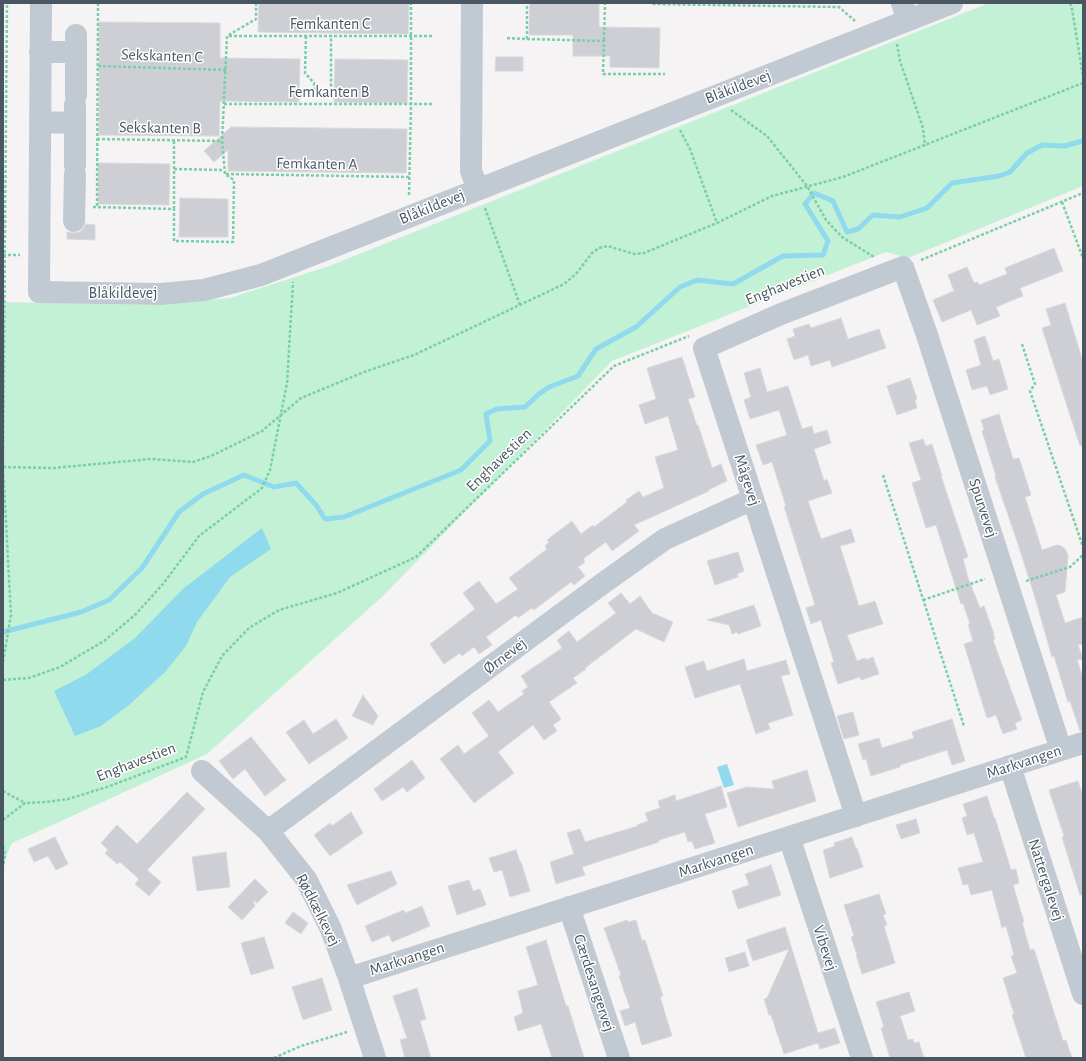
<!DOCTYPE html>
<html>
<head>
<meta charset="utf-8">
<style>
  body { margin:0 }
  #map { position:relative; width:1086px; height:1061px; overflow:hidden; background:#f5f3f3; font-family:"Alegreya Sans",sans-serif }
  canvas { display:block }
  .frame { position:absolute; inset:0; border:4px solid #4a5661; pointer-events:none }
</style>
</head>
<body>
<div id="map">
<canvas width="1086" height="1061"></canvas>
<div class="frame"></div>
</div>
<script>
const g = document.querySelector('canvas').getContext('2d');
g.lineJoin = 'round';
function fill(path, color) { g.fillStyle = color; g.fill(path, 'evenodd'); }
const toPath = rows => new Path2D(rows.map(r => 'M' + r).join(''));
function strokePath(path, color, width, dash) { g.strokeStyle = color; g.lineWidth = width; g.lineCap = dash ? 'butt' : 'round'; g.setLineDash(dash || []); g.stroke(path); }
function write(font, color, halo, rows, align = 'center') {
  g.font = font + ' "Alegreya Sans",sans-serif'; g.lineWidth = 3; g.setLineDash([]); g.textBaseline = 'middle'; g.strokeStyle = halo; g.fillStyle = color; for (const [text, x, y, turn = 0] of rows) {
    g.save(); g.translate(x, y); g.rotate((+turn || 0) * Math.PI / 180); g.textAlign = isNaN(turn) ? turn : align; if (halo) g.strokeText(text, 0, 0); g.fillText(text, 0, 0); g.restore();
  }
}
const green = toPath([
  [989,3,1083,3,1083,186,908,258,886,252,612,361,383,596,207,754,57,823,12,843,3,863,3,302,154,305,230,298,329,266]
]);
const water = toPath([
  [262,528,271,549,230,577,197,622,186,646,165,672,129,705,101,726,75,736,54,691,87,674,135,638,184,588],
  [727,764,734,785,724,788,717,767]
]);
const stream = toPath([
  [3,632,81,612,109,600,142,568,179,512,203,494,244,475,274,487,296,483,316,505,325,519,344,517,461,470,490,441,486,414,497,409,525,407,539,394,549,387,578,376,596,349,636,327,680,287,697,280,733,284,783,256,823,255,828,241,805,204,814,193,833,201,847,232,858,229,873,215,900,217,927,208,952,183,999,176,1010,172,1027,153,1042,145,1064,146,1083,141]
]);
const building = toPath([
  [259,3,409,3,408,34,258,32,259,3],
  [530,3,599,3,599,27,660,28,659,68,610,67,610,56,573,56,573,35,529,35,530,3],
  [99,22,220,23,220,58,300,59,299,102,220,101,219,136,99,135,99,22],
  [496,57,523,57,523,71,495,71,496,57],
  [335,59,408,60,407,103,334,102,335,59],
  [231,127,407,129,406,173,228,171,228,150,214,162,204,151,231,127],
  [98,163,170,164,169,205,98,204,98,163],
  [180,198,228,199,228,237,179,237,180,198],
  [86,224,95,225,95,240,67,239,67,232,73,233,80,232,84,228,86,224],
  [1054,248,1063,271,1020,288,1023,296,996,307,1000,316,977,325,971,310,942,322,933,300,954,291,948,275,967,267,974,283,978,282,979,285,1007,274,1005,268,1054,248],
  [1065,303,1083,362,1083,445,1080,446,1042,328,1051,325,1046,309,1065,303],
  [841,318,848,339,879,329,886,348,832,367,830,360,811,366,808,355,794,360,787,339,795,336,793,329,809,324,811,328,841,318],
  [985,336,993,361,999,359,1008,389,990,395,987,386,972,390,966,370,981,365,974,340,985,336],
  [682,357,695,397,688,399,697,426,698,425,712,468,721,464,727,481,708,490,709,491,634,525,639,531,612,551,606,542,583,559,585,562,578,567,585,576,574,585,571,582,534,610,532,608,518,618,516,615,486,637,492,645,479,654,474,647,462,656,460,653,444,664,430,644,475,609,463,593,479,581,496,604,518,589,509,578,547,549,545,546,549,542,547,540,572,521,581,534,593,525,594,527,627,502,626,500,639,491,643,497,664,488,655,457,678,450,668,416,645,424,639,405,656,399,647,368,682,357],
  [760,368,767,392,788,386,802,429,812,426,814,434,827,430,831,443,814,449,824,481,827,479,832,493,808,501,821,539,851,529,855,542,840,546,859,606,875,601,883,624,847,635,857,661,865,658,866,660,873,657,879,674,861,680,860,677,838,684,831,663,834,662,821,620,811,624,806,608,815,605,784,506,786,506,772,462,763,465,756,445,787,435,779,410,750,419,744,400,751,397,744,373,760,368],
  [910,378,917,399,915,400,917,408,897,415,887,386,910,378],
  [999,414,1013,459,1019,458,1031,495,1025,497,1042,550,1057,545,1061,546,1066,550,1068,556,1065,592,1056,595,1065,623,1083,617,1083,644,1078,645,1083,659,1077,660,1083,678,1083,731,1080,731,1070,701,1068,702,1054,656,1052,657,1034,594,1016,538,995,477,996,476,982,431,984,430,981,420,999,414],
  [923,439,926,446,932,444,942,476,941,476,968,557,963,559,968,578,980,608,984,606,994,634,993,634,995,639,993,640,1022,720,1015,723,1017,729,1003,734,996,715,987,718,964,644,973,641,968,624,970,624,963,603,961,604,936,525,926,528,912,483,921,480,909,443,923,439],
  [738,552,744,571,737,574,738,577,715,585,707,561,738,552],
  [621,593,630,604,640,596,652,613,673,622,664,642,636,629,585,668,586,669,573,678,577,683,549,702,561,719,553,725,557,731,544,740,533,725,498,752,514,773,474,803,440,759,458,745,464,754,489,736,472,713,489,700,498,712,524,694,522,691,528,687,521,676,562,648,557,640,569,631,577,642,616,613,608,603,621,593],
  [754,605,761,626,738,634,737,632,732,634,729,625,707,620,754,605],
  [744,659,747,671,786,660,790,674,781,676,793,715,768,723,770,729,756,734,740,684,695,698,685,667,704,661,707,671,744,659],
  [363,695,378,716,373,725,352,716,363,695],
  [853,712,859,735,844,739,837,716,853,712],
  [336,719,348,738,309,764,286,732,304,720,313,734,336,719],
  [952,719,965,761,952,765,947,750,900,765,900,767,871,776,866,759,863,760,858,744,879,738,882,748,914,738,912,732,952,719],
  [251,737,286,780,265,796,245,769,233,779,219,761,251,737],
  [412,760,425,778,407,792,403,787,382,801,374,789,412,760],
  [807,770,816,801,738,827,727,793,747,787,774,789,772,781,807,770],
  [1078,781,1083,796,1083,895,1080,895,1062,837,1064,836,1049,790,1078,781],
  [721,786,727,807,705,814,715,843,695,849,692,841,688,842,685,832,659,840,659,842,582,867,585,875,556,884,550,862,574,854,567,833,580,829,585,842,638,826,637,825,648,821,645,813,660,808,658,801,675,795,676,801,721,786],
  [187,792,205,809,147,870,161,882,149,896,135,884,139,879,120,862,117,864,105,853,108,850,101,843,117,825,137,844,187,792],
  [987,796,994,818,995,818,1011,870,1016,869,1019,883,1013,885,1024,922,1022,922,1030,950,1034,949,1063,1041,1066,1040,1072,1058,1026,1058,1012,1015,1014,1014,1003,978,1017,973,1011,956,1014,955,1006,926,1002,928,992,890,971,895,968,884,963,885,958,868,983,862,974,833,967,835,962,818,967,816,963,804,987,796],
  [351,812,363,833,330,856,314,835,330,823,332,826,351,812],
  [916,819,920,833,901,839,896,825,916,819],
  [55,837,68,864,56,870,48,856,34,862,28,849,55,837],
  [852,837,856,849,857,848,863,867,830,878,823,850,835,846,834,843,852,837],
  [516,850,520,862,521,862,530,891,510,897,502,870,494,872,489,858,516,850],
  [226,852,230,887,197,891,192,857,226,852],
  [771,865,781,895,738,909,732,891,749,885,745,874,771,865],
  [391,871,397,884,357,905,347,885,391,871],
  [255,879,268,892,257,903,253,900,255,906,242,920,228,907,255,879],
  [469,880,473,891,480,889,486,905,457,915,448,886,469,880],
  [879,894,886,914,883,915,887,925,884,926,895,963,862,974,856,955,857,955,851,937,854,936,844,905,879,894],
  [422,906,430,926,392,942,389,935,372,942,365,926,404,910,405,913,422,906],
  [293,912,308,923,301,934,285,923,293,912],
  [627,920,628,922,636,920,642,941,645,940,663,996,660,997,672,1036,642,1045,635,1022,625,1026,620,1011,630,1008,619,976,621,975,604,928,627,920],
  [785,927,818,1033,835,1028,840,1043,820,1049,818,1043,784,1054,771,1015,769,1015,764,999,767,998,789,949,753,961,746,940,785,927],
  [264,937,274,968,251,975,241,943,264,937],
  [546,940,566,1006,568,1006,584,1058,552,1058,541,1024,518,1031,514,1017,523,1013,518,991,538,985,526,947,546,940],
  [745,952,749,966,729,972,725,958,745,952],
  [322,978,332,1010,303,1020,292,987,322,978],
  [417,988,426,1019,420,1021,431,1058,405,1058,400,1040,407,1038,393,996,417,988],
  [909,992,915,1011,900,1016,908,1040,913,1039,914,1043,919,1042,924,1058,890,1058,881,1028,884,1027,876,1002,909,992]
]);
const path = toPath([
  [653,3,654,4,839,7,855,21],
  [1070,3,1072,9,1083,76],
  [229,36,432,36],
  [306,36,305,73,314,83,315,94,331,94,331,35],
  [507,38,527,39,527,3],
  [527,39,604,41,603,74,665,74],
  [604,40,605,3],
  [897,44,900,61,923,128,925,146],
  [98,66,226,70],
  [224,104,434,104],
  [731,110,767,136,807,186,826,220,842,237,874,257],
  [680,130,690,149,717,223],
  [97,139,222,141],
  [174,169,224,170],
  [226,174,409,177],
  [409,195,411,105,411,3],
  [1062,202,1083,258],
  [97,206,98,3],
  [93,207,174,209,174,241,233,242,234,180,225,174,222,141,227,36,256,19,256,3],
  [485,208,520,305],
  [174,209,174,140],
  [3,255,20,255],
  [921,260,1083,193],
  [1022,344,1035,384,1030,391,1083,547],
  [3,467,53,468,151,459,193,462,211,456,262,431,301,398,364,372,414,355,564,284,576,274,592,253,599,248,608,246,634,254,644,253,717,223,772,196,843,177,1083,83],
  [883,475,964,726],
  [1026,581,1070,567,1083,555],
  [923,600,985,579],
  [3,662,11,615,3,467,7,3],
  [3,680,29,678,60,667,104,641,136,614,163,584,199,536,262,488,270,470,287,383,293,282],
  [3,791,25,803],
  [3,820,25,803,46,802,68,799,107,787,186,757,203,692,222,656,249,628,279,610,337,593,416,557,614,366,689,336],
  [3,846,5,855,3,867],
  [274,1058,301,1046,347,1032]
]);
const minor = toPath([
  [41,3,39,292,161,294,204,290,261,275,952,3],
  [472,3,471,171,478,189],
  [902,3,908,20],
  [40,52,76,52],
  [76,95,76,35],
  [40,122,75,123],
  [75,165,75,105],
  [74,221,75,174],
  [1010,766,1083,994],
  [202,771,268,831,306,879,330,927,349,978,375,1058],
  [856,816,704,348,781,314,903,267,926,332,1061,750],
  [268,831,602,584,665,539,753,499],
  [789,837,862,1058],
  [569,907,619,1058],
  [349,978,1083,743]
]);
const streetNames = [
  ["Femkanten C",330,24],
  ["Sekskanten C",162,56,2],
  ["Blåkildevej",738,87,-21],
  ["Femkanten B",329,92],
  ["Sekskanten B",160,128,1],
  ["Femkanten A",317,164,1],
  ["Blåkildevej",432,207,-22],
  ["Enghavestien",785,285,-22],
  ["Blåkildevej",123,293],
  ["Enghavestien",499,460,-44],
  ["Mågevej",747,480,72],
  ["Spurvevej",983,508,72],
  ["Ørnevej",505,656,-37],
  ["Enghavestien",136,762,-21],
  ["Markvangen",1024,762,-18],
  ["Markvangen",716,861,-18],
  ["Nattergalevej",1046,880,72],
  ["Rødkælkevej",318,910,63],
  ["Vibevej",825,948,72],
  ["Markvangen",407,959,-18],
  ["Gærdesangervej",594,983,72]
];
fill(green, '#c3f1d5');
fill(water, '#90daee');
strokePath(stream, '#90daee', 5);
fill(building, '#cdcfd5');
strokePath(building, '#d7d9de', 1);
strokePath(path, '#7ad0a6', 2.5, [3, 2]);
strokePath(minor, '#c1cad2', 22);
write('16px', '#4a5661', '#fff', streetNames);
</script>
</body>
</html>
